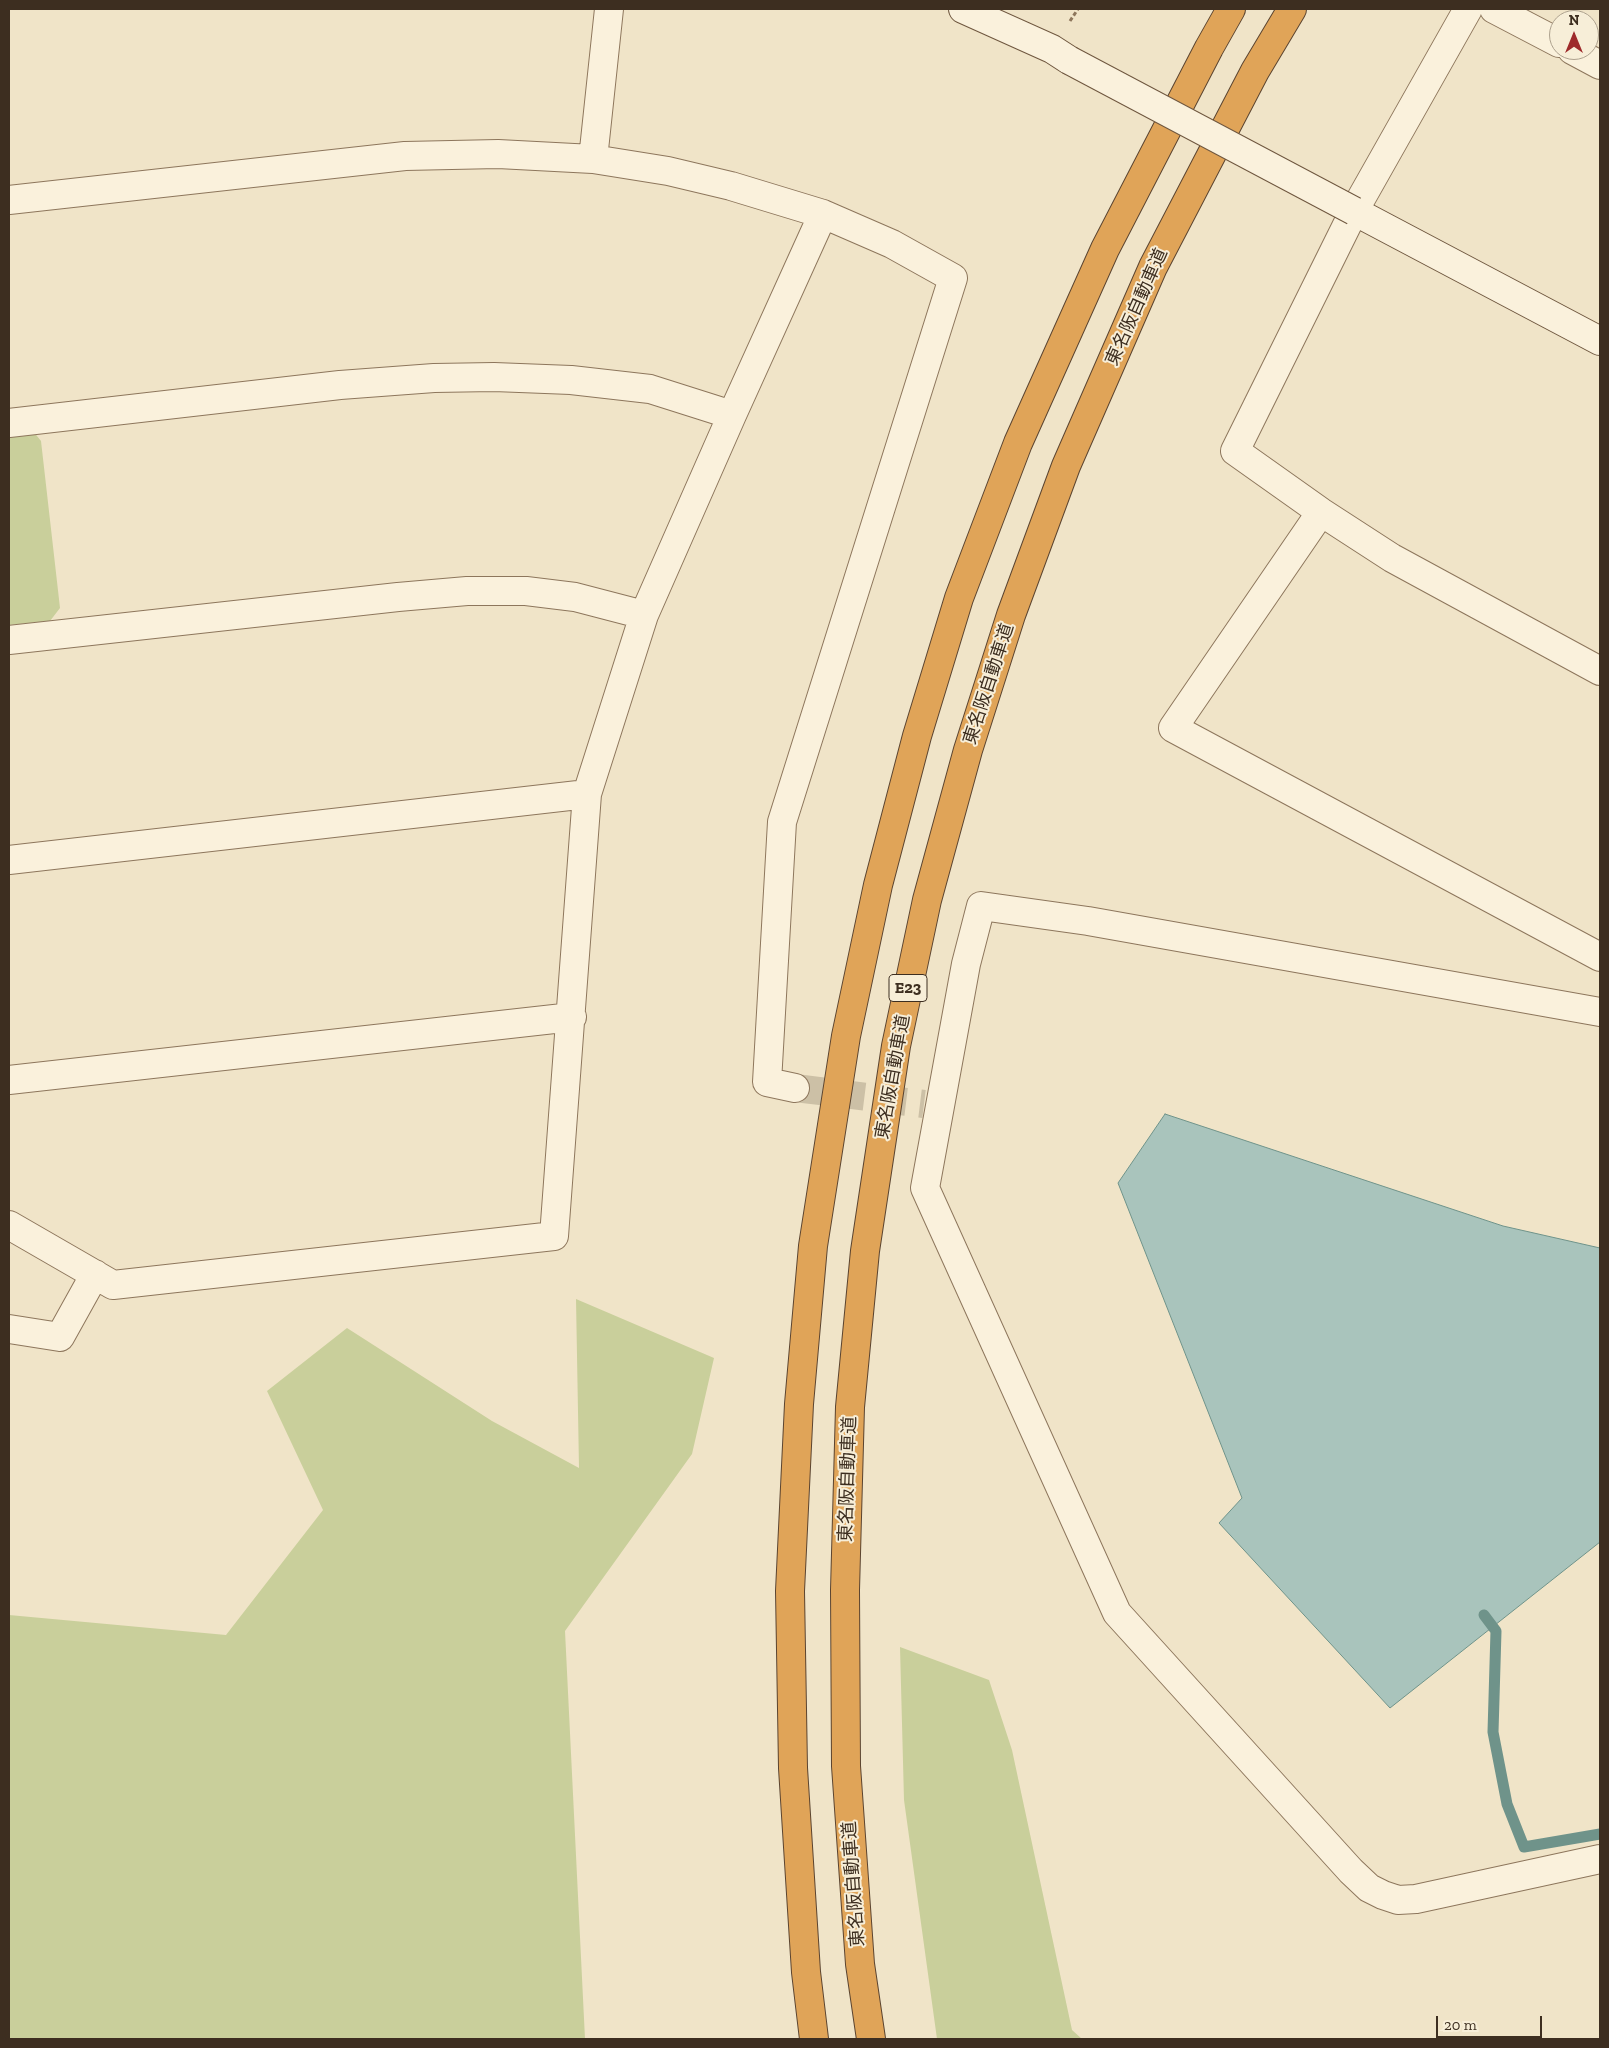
<!DOCTYPE html>
<html>
<head>
<meta charset="utf-8">
<style>
  body { margin:0 }
  #map { position:relative; width:1609px; height:2048px; overflow:hidden; background:#f0e4c8; font-family:"Zilla Slab",serif }
  canvas { display:block }
  .frame { position:absolute; inset:0; border:10px solid #3d2e20; pointer-events:none }
  .north { position:absolute; left:1549px; top:10px; width:50px; height:50px; box-sizing:border-box; background:#f7eed8; border:1px solid #ada18e; border-radius:50%; rotate:0deg; font-size:14px; font-weight:700; line-height:20px; text-align:center; color:#3d2e20 }
  .north::after { content:''; display:block; margin:auto; width:18px; height:22px; background:#9e2a2b; clip-path:polygon(50% 0,100% 100%,50% 72%,0 100%) }
  .scale { position:absolute; left:1436px; top:2016px; width:106px; height:22px; box-sizing:border-box; border:2px solid #3d2e20; border-top:0; padding-left:6px; font-size:15px; line-height:18px; white-space:nowrap; color:#3d2e20; -webkit-text-stroke:4px #f7eed8; paint-order:stroke }
</style>
</head>
<body>
<div id="map">
<canvas width="1609" height="2048"></canvas>
<div class="frame"></div>
<div class="north">N</div>
<div class="scale">20 m</div>
</div>
<script>
const g = document.querySelector('canvas').getContext('2d');
g.lineJoin = 'round';
function fill(path, color) { g.fillStyle = color; g.fill(path, 'evenodd'); }
const toPath = rows => new Path2D(rows.map(r => 'M' + r).join(''));
function strokePath(path, color, width, dash) { g.strokeStyle = color; g.lineWidth = width; g.lineCap = dash ? 'butt' : 'round'; g.setLineDash(dash || []); g.stroke(path); }
function write(font, color, halo, rows, align = 'center') {
  g.font = font + ' "Zilla Slab","Noto Sans JP",serif'; g.lineWidth = 4; g.setLineDash([]); g.textBaseline = 'middle'; g.strokeStyle = halo; g.fillStyle = color; for (const [text, x, y, turn = 0] of rows) {
    g.save(); g.translate(x, y); g.rotate((+turn || 0) * Math.PI / 180); g.textAlign = isNaN(turn) ? turn : align; if (halo) g.strokeText(text, 0, 0); g.fillText(text, 0, 0); g.restore();
  }
}
const green = toPath([
  [33,431,41,441,60,608,50,621,9,625,9,434],
  [576,1299,714,1358,692,1454,565,1631,585,2039,9,2039,9,1615,226,1635,323,1510,267,1391,347,1328,492,1421,579,1468],
  [900,1647,989,1680,1012,1750,1072,2030,1082,2039,937,2039,904,1800]
]);
const water = toPath([
  [1165,1114,1503,1226,1600,1248,1600,1542,1390,1708,1219,1523,1242,1498,1118,1183,1165,1114]
]);
const stream = toPath([
  [1484,1615,1496,1631,1493,1732,1507,1804,1524,1847,1600,1834]
]);
const streetTunnel = toPath([
  [795,1088,924,1104]
]);
const path = toPath([
  [1070,21,1078,9]
]);
const street = toPath([
  [1468,9,1354,211,1235,451,1321,512,1392,558,1600,671],
  [1494,9,1559,43],
  [1572,50,1600,65],
  [593,159,609,9],
  [9,200,405,156,498,154,593,159,668,171,731,186,823,214,892,244,953,278,782,822,767,1082,795,1088],
  [9,423,340,385,434,378,494,377,571,380,650,389,732,415],
  [1321,512,1173,728,1600,957],
  [9,640,398,597,467,591,526,591,575,597,644,615],
  [9,860,587,794],
  [1600,1012,1088,921,981,906,966,964,925,1188,1117,1613,1351,1871,1369,1888,1383,1895,1398,1900,1416,1899,1600,1859],
  [9,1080,572,1017],
  [9,1225,113,1285,554,1236,587,794,644,615,732,415,823,214],
  [9,1329,60,1337,95,1274]
]);
const secondary = toPath([
  [963,9,1052,49,1069,60],
  [1354,211,1600,341]
]);
const highway = toPath([
  [814,2039,806,1972,793,1768,790,1591,799,1404,813,1246,846,1036,878,885,917,736,959,598,1018,443,1105,249,1209,48,1231,9],
  [871,2039,860,1964,846,1766,845,1590,850,1407,865,1251,896,1046,927,900,968,750,1011,615,1066,466,1153,267,1255,71,1292,9]
]);
const secondaryBridge = toPath([
  [1069,60,1354,211]
]);
const shields = [
  [908,988,38]
];
const shieldNames = [
  ["E23",908,988]
];
const streetNames = [
  ["東名阪自動車道",1137,307,-66],
  ["東名阪自動車道",989,684,-72],
  ["東名阪自動車道",893,1077,-80],
  ["東名阪自動車道",848,1479,-88],
  ["東名阪自動車道",854,1884,-94]
];
fill(green, '#c9cf9b');
fill(water, '#a9c4bc');
strokePath(water, '#6f938a', 1);
strokePath(stream, '#6f938a', 11);
strokePath(streetTunnel, '#ccc0a6', 28, [28, 14]);
strokePath(street, '#8d765c', 30);
strokePath(secondary, '#6f573f', 30);
strokePath(highway, '#5b4430', 30);
strokePath(path, '#8d765c', 3, [4, 2.5]);
strokePath(street, '#faf1dc', 28);
strokePath(secondary, '#faf1dc', 28);
strokePath(highway, '#e0a458', 28);
strokePath(secondaryBridge, '#6f573f', 30, []);
strokePath(secondaryBridge, '#faf1dc', 28);
for (const [x, y, w] of shields) { const box = new Path2D(); box.roundRect(x - w / 2, y - 13.5, w, 27, 4); g.fillStyle = '#f7eed8'; g.fill(box); strokePath(box, '#3d2e20', 1); }
write('bold 16px', '#3d2e20', null, shieldNames);
write('18px', '#3d2e20', '#f7eed8', streetNames);
</script>
</body>
</html>
